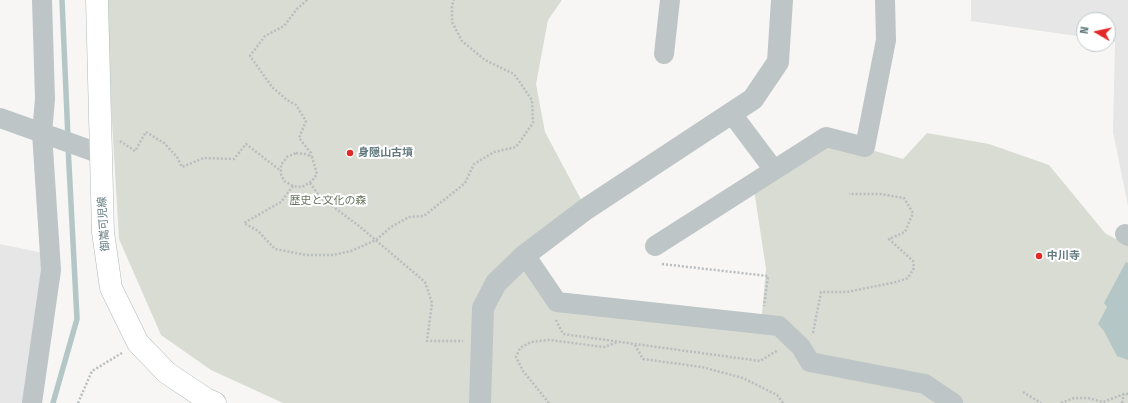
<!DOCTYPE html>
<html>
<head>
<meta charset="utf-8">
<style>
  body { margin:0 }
  #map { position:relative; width:1128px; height:403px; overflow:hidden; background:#f7f6f4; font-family:"Fira Sans",sans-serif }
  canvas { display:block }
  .north { position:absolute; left:1076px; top:12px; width:40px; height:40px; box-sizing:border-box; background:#fff; border:1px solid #c0cacc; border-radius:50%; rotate:279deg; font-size:11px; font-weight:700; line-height:16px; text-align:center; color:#627a7f }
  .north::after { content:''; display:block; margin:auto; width:14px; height:18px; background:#e22929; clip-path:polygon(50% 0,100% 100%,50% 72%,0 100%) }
</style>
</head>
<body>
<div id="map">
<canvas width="1128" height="403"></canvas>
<div class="north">N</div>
</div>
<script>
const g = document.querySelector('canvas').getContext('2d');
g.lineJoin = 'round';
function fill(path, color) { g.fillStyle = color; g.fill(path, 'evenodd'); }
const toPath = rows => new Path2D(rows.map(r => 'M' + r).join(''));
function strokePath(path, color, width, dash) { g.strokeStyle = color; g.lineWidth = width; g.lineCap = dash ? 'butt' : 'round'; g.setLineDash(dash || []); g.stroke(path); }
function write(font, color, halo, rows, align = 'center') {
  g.font = font + ' "Fira Sans","Noto Sans JP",sans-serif'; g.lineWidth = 4; g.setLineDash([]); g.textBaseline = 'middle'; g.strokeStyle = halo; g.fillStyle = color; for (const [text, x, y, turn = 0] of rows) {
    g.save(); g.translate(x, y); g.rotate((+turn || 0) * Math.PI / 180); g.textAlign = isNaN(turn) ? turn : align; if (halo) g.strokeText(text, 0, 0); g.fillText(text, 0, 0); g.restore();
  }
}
const built = toPath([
  [971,0,1128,0,1128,206,1113,132,1115,42,1108,41,1108,20,1084,20,1084,37,971,21],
  [0,244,43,253,25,403,0,403]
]);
const green = toPath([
  [107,0,562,0,548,20,536,84,545,132,586,209,525,255,557,302,761,325,766,269,753,183,826,137,903,159,927,133,989,144,1049,165,1105,233,1128,246,1128,403,283,403,211,370,161,335,119,239,111,104]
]);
const water = toPath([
  [1126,262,1128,263,1128,360,1117,356,1104,331,1098,324,1107,307,1104,303]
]);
const stream = toPath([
  [62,0,68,138],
  [53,403,77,319,68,146]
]);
const path = toPath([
  [307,0,297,9,284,26,265,36,250,56,272,87,287,100,296,105,306,121,299,138,311,153,310,156],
  [120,141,135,151,146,132,164,143,177,157,182,167,204,158,234,159,246,144,281,171],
  [296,153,305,154,312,157,317,174,312,181,302,187,293,186,284,181,281,174,281,165,287,157,296,153],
  [310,183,320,197,359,226,425,282,432,303,427,341,463,341],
  [293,186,281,202,244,223,258,231,275,249,306,255,333,255,351,251,376,240,391,227,409,217,424,216,465,183,474,164,494,152,516,147,533,123,532,100,514,74,485,60,462,41,452,22,452,5,454,0],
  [662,264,768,276,764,306],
  [556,320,563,334,635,344,760,361,778,350],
  [813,333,821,292,847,292,896,282,908,278,914,268,913,261,889,239,905,232,913,213,904,198,880,194,849,194],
  [635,345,643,359,702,367,743,378,777,395,783,403],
  [1023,392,1041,403],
  [78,403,92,371,122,353],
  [549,403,523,371,516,357,520,348,531,342,549,340,604,347,618,342],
  [1061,403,1074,398,1088,398,1103,402,1124,394,1128,394],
  [1122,403,1124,394]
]);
const minor = toPath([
  [664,54,670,0],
  [732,114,774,170],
  [0,118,101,154],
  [1125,234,1128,236],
  [655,246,826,137,865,147,886,40,885,0],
  [525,255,557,302,779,326,801,347,810,362,925,384,953,403],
  [32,403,51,270,42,133,45,99,42,0]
]);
const tertiary = toPath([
  [480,403,483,308,496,283,525,255,586,209,753,99,778,62,782,0]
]);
const secondary = toPath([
  [97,0,103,232,111,288,138,343,167,373,206,399,215,403]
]);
const markers = [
  [350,153,4,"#e22929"],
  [1039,256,4,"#e22929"]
];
const poiNames = [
  ["身隠山古墳",358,153],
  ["中川寺",1047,256]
];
const parkNames = [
  ["歴史と文化の森",328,201]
];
const streetNames = [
  ["御嵩可児線",104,224,-94]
];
fill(built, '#e5e6e5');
fill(green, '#d8dcd3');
fill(water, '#b4c6c6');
strokePath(stream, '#b4c6c6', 5.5);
strokePath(secondary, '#b0b9bb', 23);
strokePath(path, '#b8bdbf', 2.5, [2, 2]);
strokePath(minor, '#bec5c7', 20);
strokePath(tertiary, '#bec5c7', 22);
strokePath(secondary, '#fff', 22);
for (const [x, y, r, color] of markers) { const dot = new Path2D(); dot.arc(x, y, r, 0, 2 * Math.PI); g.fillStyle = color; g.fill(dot); strokePath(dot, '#fff', 1.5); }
write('bold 11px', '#627a7f', '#fff', poiNames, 'left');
write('11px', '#6a7761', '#fff', parkNames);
write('11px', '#627a7f', '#fff', streetNames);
</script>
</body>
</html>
